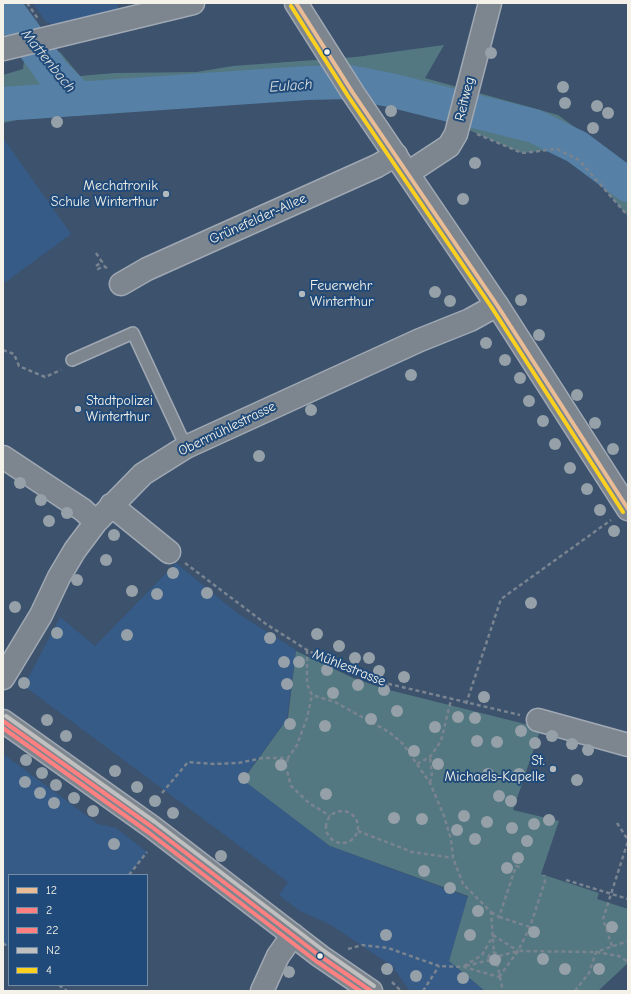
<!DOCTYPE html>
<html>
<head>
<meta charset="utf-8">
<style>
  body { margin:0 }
  #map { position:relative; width:631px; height:994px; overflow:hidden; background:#3c526d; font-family:"Comic Neue",sans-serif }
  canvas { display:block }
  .frame { position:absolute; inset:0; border:4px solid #f4f1e8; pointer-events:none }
  .legend { position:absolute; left:8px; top:874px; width:140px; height:112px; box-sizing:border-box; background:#1f4a7a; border:1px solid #748da6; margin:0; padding:5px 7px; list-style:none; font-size:12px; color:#f4f1e8 }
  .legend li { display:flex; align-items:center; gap:8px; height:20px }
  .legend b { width:20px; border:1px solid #748da6 }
</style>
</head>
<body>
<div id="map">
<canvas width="631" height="994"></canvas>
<div class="frame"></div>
<ul class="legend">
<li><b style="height:5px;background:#eabc95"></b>12</li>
<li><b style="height:5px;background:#ff8080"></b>2</li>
<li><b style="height:5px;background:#ff8080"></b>22</li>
<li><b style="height:5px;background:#bfbfbf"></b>N2</li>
<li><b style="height:5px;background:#fbd01f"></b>4</li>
</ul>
</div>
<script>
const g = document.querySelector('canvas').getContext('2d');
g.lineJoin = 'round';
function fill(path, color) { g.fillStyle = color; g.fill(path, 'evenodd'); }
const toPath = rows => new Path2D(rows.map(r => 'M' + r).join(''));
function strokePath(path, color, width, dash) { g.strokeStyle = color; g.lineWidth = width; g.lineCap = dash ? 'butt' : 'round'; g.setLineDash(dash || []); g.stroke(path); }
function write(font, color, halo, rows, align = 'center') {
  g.font = font + ' "Comic Neue",sans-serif'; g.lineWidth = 4; g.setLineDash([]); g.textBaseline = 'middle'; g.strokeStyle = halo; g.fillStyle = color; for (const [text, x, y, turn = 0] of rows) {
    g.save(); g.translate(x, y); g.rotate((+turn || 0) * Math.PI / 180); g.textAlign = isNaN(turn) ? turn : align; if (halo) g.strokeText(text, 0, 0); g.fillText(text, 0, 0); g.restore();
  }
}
const built = toPath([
  [33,3,117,3,119,11,56,25,46,22],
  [3,138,71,234,3,284],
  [176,563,237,613,296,650,287,719,243,779,330,846,468,897,449,961,485,991,410,991,392,966,331,925,300,911,279,895,288,882,24,686,60,617,95,646],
  [3,754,98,824,116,828,147,852,129,875,9,875,9,948,3,943]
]);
const green = toPath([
  [3,3,23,3,38,28,6,37,3,33],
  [444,45,425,78,558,115,628,166,628,216,579,160,557,149,522,153,471,131,460,119,353,93,43,114,3,123,3,75,23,69,24,61,60,52,80,76,115,73,197,72,233,66,356,57],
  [296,651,353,678,385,689,541,728,513,810,559,821,541,874,599,893,597,899,628,909,628,963,598,991,485,991,449,961,468,896,330,846,243,780,288,718]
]);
const river = toPath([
  [3,4,53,73,79,99],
  [3,104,307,83,349,82,390,90,534,126,577,147,628,185]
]);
const path = toPath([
  [27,3,39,20],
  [477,134,522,153,557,149,579,160,628,216],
  [96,253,102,262,96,266,98,269,104,266,108,269],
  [3,350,14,354,19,366,45,377,61,370],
  [185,563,266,624,307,650,338,665,385,683,520,715],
  [307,650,307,684,312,695,335,702,389,732,403,744,430,783,444,816,451,839,453,858,463,884,491,912,494,953],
  [466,704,501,599,611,520],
  [288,758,286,767,291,786,309,803,330,816],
  [417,764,430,757,441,741,451,700],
  [430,783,432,774,430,757],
  [162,793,188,762,213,764,238,763,263,758,288,758,297,745,307,718,312,695],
  '326 827a16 16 0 1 1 32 0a16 16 0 1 1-32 0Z',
  [617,823,628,840],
  [358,831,412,852,453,858],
  [129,875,147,852],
  [566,880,628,899],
  [491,912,499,917,516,866,520,867],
  [499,917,530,927],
  [493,935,518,951],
  [3,943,9,948],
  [612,946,603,919,628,841],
  [348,949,362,945,388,948,439,966,464,967,499,977],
  '488.5 958a5.5 5.5 0 1 1 11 0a5.5 5.5 0 1 1-11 0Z',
  [499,956,518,951,596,952,619,956,628,962],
  [497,963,503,991],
  [464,966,482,955,493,936],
  [466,966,489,960],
  [499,977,518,951,530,927,545,881,544,875],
  [392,982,401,991],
  [59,985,67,991],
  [423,991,439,966],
  [575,991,589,973,596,952,628,941]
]);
const service = toPath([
  [72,360,133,333,186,447]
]);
const minor = toPath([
  [3,49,193,3],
  [408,173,449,146,456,134,490,3],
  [121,284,147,269,377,166,396,155],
  [3,457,83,510,96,522],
  [111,505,169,552],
  [3,678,41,615,59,577,75,550,96,522,143,474,186,447,420,340,470,320,497,305],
  [538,720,628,745],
  [262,991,278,956,293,935]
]);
const tertiary = toPath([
  [296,3,353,93,497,305,628,509]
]);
const primary = toPath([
  [3,721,152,827,320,956,371,991]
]);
const bus1 = toPath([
  [296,3,353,93,497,305,628,509]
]);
const bus2 = toPath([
  [3,721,152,827,320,956,371,991]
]);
const bus3 = toPath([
  [3,728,148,832,316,961,360,991]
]);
const bus4 = toPath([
  [6,716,155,822,324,951,374,986]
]);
const bus5 = toPath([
  [291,6,348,96,492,308,623,512]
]);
const trees = [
  [491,53],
  [563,87],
  [565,103],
  [597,106],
  [391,111],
  [608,113],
  [57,122],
  [593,128],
  [475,163],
  [463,199],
  [435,292],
  [521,300],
  [450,301],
  [539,335],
  [486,343],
  [505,360],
  [411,375],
  [520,378],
  [577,395],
  [529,401],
  [311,410],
  [543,421],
  [595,423],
  [555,444],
  [613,449],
  [259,456],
  [570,468],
  [20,483],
  [587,489],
  [41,500],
  [600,510],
  [67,513],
  [49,521],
  [614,531],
  [114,535],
  [106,560],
  [173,573],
  [77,580],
  [132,591],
  [207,593],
  [157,594],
  [531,603],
  [15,607],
  [57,633],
  [317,634],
  [127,635],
  [270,638],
  [339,646],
  [355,658],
  [369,658],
  [284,662],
  [299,662],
  [327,670],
  [379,671],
  [404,677],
  [24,683],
  [287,684],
  [358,685],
  [384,690],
  [333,693],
  [484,697],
  [397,711],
  [458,717],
  [475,718],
  [371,719],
  [47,720],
  [290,724],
  [325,726],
  [435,727],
  [521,731],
  [66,736],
  [552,736],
  [477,741],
  [497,742],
  [535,743],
  [572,744],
  [588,750],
  [414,751],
  [26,760],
  [438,764],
  [281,765],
  [115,771],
  [42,773],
  [488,774],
  [519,774],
  [244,778],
  [577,780],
  [25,782],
  [56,785],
  [137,787],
  [40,793],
  [326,794],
  [499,796],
  [74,798],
  [155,801],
  [511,801],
  [54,803],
  [93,811],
  [173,813],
  [464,816],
  [394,818],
  [422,819],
  [549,820],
  [487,822],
  [534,824],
  [512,828],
  [457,830],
  [475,839],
  [527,841],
  [114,844],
  [221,856],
  [518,858],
  [507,868],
  [424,871],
  [450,888],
  [478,911],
  [612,927],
  [534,932],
  [386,935],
  [470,935],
  [543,959],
  [495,960],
  [387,969],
  [565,969],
  [599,969],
  [289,972],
  [416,976],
  [463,978]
];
const markers = [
  [327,52,3.5,"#f4f1e8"],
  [166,194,4,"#b4b9bd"],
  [302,294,4,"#b4b9bd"],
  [78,409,4,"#b4b9bd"],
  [553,769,4,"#b4b9bd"],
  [320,956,3.5,"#f4f1e8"]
];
const streetNames = [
  ["Reitweg",465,99,-76],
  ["Grünefelder-Allee",258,219,-24],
  ["Obermühlestrasse",227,429,-26],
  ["Mühlestrasse",349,668,22]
];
const poiNames = [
  ["Mechatronik",158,186],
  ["Schule Winterthur",158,202],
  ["Feuerwehr",310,286,"left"],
  ["Winterthur",310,302,"left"],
  ["Stadtpolizei",86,401,"left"],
  ["Winterthur",86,417,"left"],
  ["St.",545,761],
  ["Michaels-Kapelle",545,777]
];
const waterNames = [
  ["Mattenbach",48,61,51],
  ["Eulach",291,86,-4]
];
fill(built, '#365b87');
fill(green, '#547881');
strokePath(river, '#5680a6', 34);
strokePath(service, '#9fa8b3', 14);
strokePath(minor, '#9fa8b3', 25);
strokePath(tertiary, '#9fa8b3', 25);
strokePath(primary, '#9fa8b3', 25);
strokePath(path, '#798490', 2.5, [4, 3]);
strokePath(service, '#7d868f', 11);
strokePath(minor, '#7d868f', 22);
strokePath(tertiary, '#7d868f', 22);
strokePath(primary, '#7d868f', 22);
strokePath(bus1, '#eabc95', 4);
strokePath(bus2, '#ff8080', 4);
strokePath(bus3, '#ff8080', 4);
strokePath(bus4, '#bfbfbf', 4);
strokePath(bus5, '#fbd01f', 4);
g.fillStyle = '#95a0a8';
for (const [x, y] of trees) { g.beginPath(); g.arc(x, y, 6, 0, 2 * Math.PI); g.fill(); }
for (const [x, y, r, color] of markers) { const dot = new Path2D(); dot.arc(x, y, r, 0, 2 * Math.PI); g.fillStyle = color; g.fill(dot); strokePath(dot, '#1f4a7a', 1.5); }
write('14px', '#f4f1e8', '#1f4a7a', streetNames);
write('14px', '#f4f1e8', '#1f4a7a', poiNames, 'right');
write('italic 15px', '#dde1df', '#1f4a7a', waterNames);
</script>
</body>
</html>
